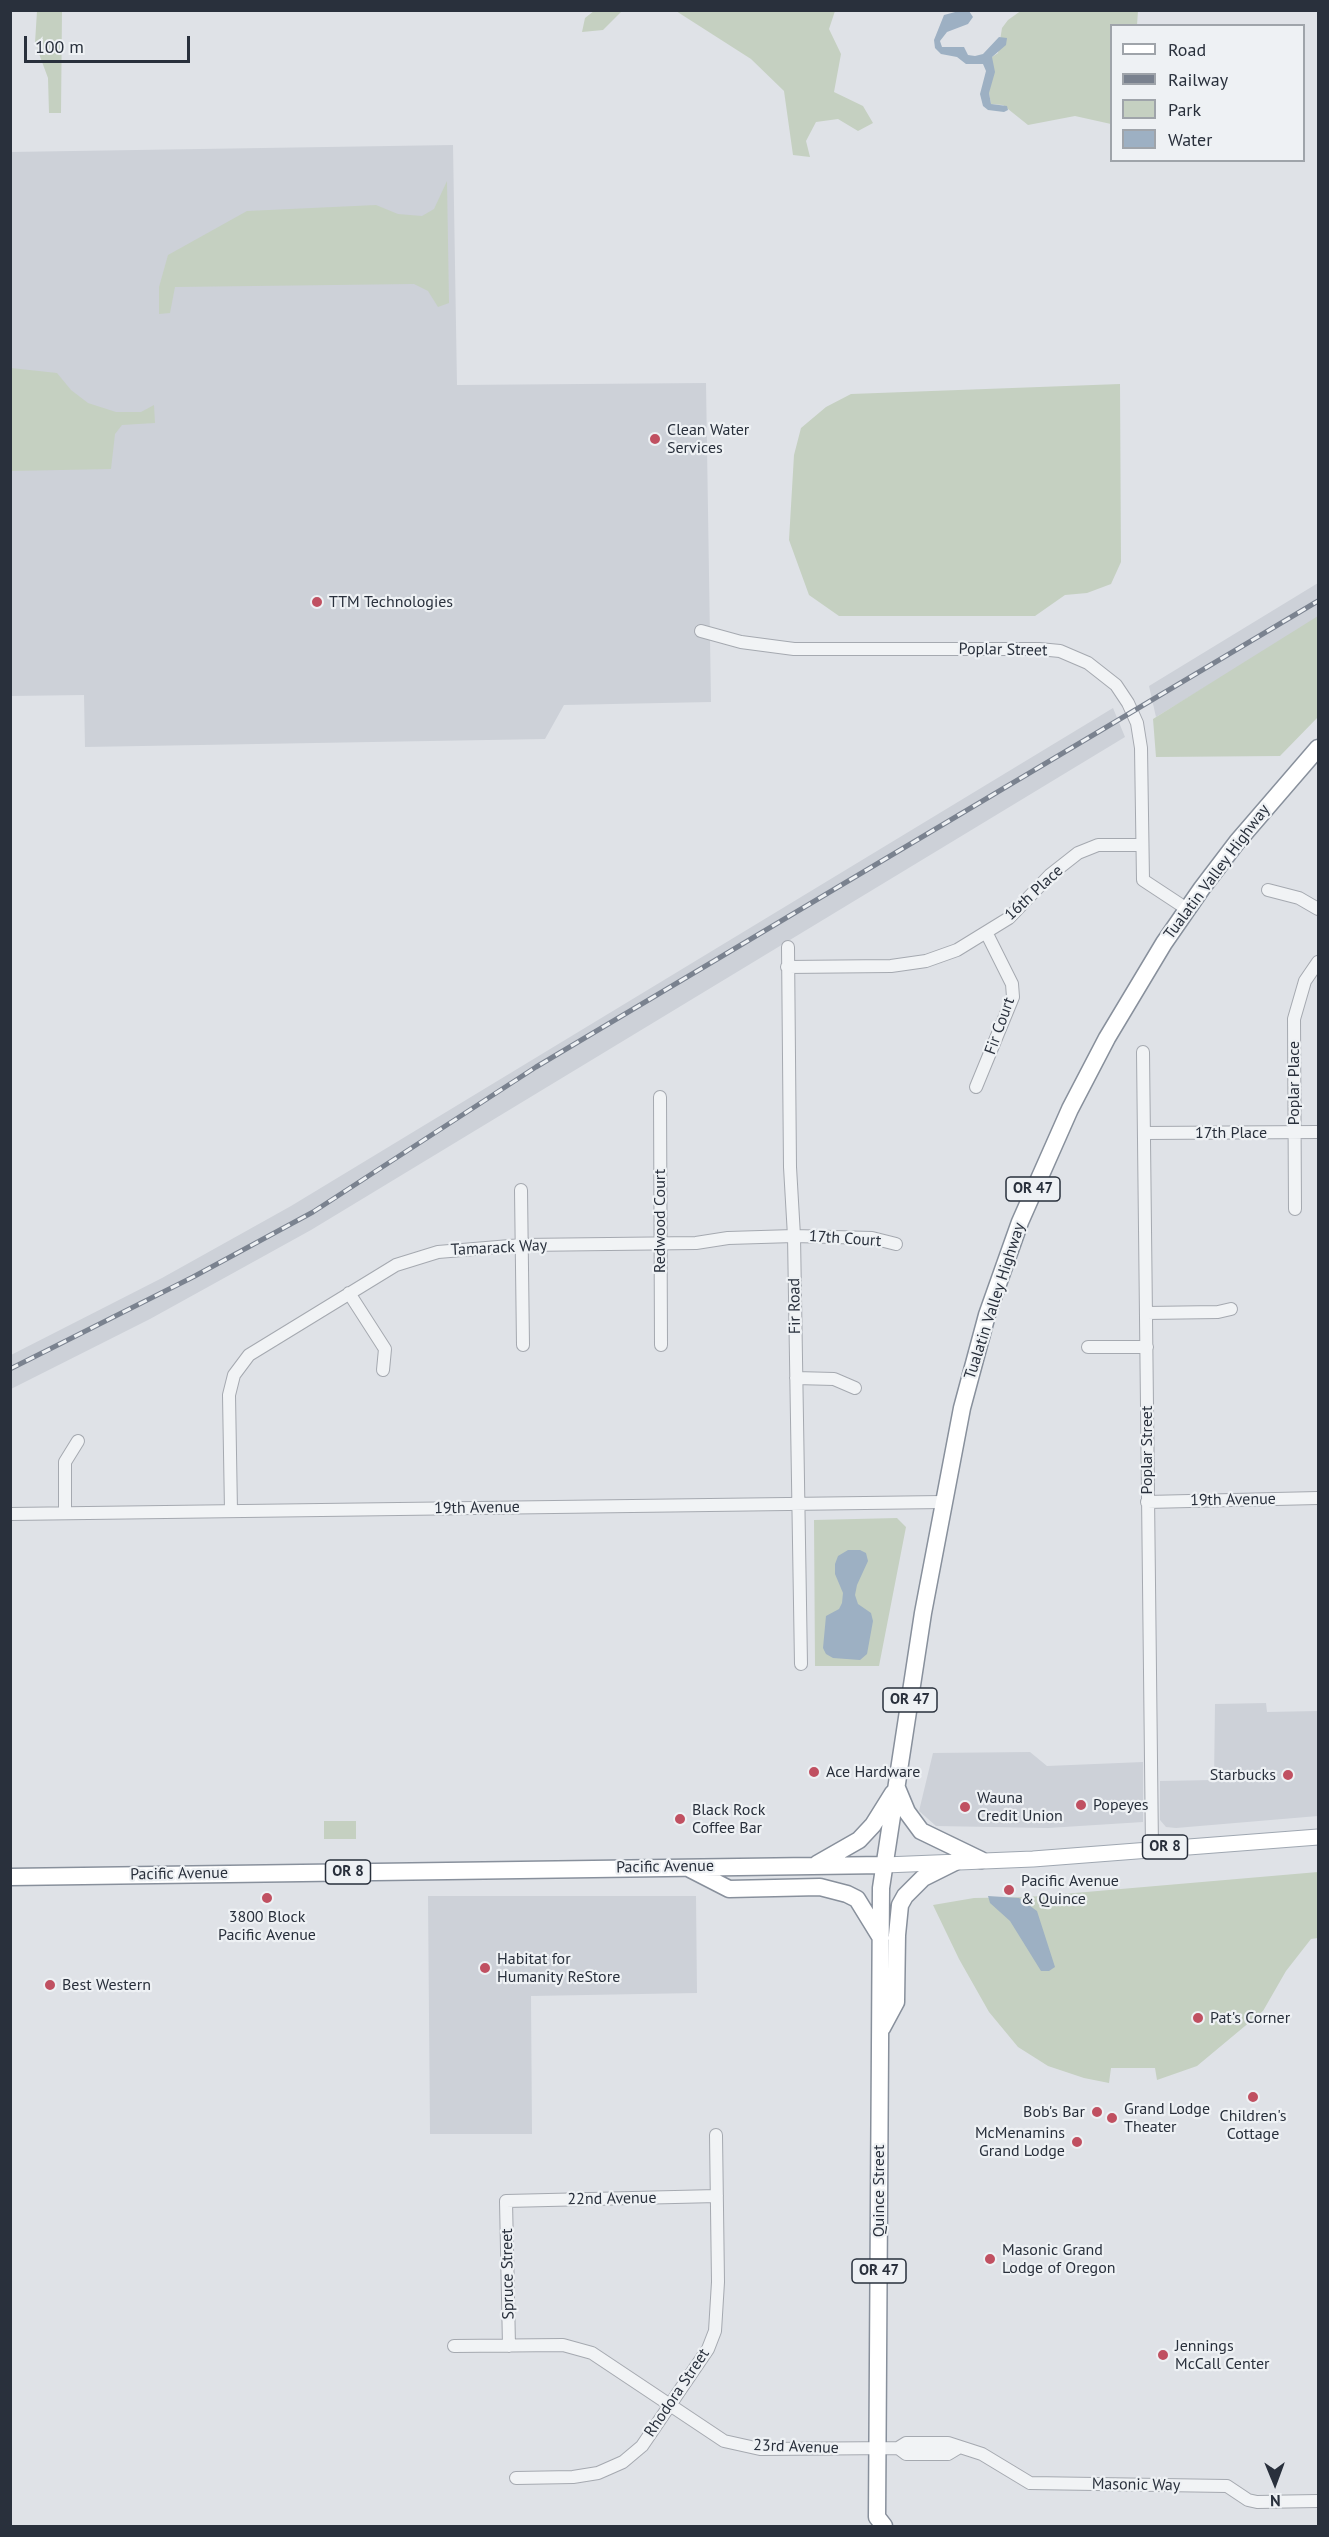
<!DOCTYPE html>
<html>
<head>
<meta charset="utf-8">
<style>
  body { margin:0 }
  #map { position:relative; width:1329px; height:2537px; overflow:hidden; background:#dfe2e7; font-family:"PT Sans",sans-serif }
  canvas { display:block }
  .frame { position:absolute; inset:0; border:12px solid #29303c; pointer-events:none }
  .legend { position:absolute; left:1110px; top:24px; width:195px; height:138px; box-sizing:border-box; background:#eef1f4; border:2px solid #9fa4aa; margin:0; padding:8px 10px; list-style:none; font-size:18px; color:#29303c }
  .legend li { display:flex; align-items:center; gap:12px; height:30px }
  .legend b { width:30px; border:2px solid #9fa4aa }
  .north { position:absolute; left:1245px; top:2453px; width:60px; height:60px; -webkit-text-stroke:4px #eef1f4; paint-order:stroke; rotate:179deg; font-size:16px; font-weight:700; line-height:24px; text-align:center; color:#29303c }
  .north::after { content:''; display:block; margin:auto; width:21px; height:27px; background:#29303c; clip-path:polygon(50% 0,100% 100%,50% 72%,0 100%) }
  .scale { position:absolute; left:24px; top:36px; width:166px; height:27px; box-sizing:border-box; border:3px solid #29303c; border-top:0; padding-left:8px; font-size:18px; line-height:21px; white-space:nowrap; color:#29303c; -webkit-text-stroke:4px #eef1f4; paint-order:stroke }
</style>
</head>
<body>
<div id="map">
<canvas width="1329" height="2537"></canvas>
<div class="frame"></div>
<ul class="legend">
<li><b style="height:8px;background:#fff"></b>Road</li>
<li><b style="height:8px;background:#7a828f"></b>Railway</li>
<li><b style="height:16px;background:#c5d0c1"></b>Park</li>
<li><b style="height:16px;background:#9db0c3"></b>Water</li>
</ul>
<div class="north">N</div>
<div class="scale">100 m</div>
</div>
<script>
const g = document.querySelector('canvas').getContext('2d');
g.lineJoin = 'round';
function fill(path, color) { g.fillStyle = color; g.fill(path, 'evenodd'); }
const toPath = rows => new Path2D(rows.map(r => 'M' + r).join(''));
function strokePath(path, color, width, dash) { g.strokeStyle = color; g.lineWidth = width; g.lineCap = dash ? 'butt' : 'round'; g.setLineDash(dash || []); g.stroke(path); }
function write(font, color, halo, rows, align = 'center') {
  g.font = font + ' "PT Sans",sans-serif'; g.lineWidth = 4.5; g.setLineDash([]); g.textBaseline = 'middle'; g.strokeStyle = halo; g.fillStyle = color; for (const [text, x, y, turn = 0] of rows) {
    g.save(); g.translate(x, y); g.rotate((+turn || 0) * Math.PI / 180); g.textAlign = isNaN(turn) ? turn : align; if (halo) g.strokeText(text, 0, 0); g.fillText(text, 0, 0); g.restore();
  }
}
const built = toPath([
  [453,145,457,385,706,383,711,702,564,705,545,739,85,747,84,695,11,696,10,152],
  [1318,583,1318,619,1156,717,1149,686],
  [1113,708,1125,737,311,1230,150,1319,11,1389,11,1355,162,1278,291,1206],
  [1266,1703,1267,1712,1318,1711,1318,1816,1176,1828,1166,1827,1160,1820,1160,1781,1214,1780,1215,1704],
  [1030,1752,1047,1766,1143,1762,1143,1822,1048,1828,936,1826,919,1811,933,1753],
  [428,1896,696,1896,697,1993,531,1996,532,2134,430,2134]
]);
const green = toPath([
  [1022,10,1138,11,1137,25,1112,26,1111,124,1075,116,1028,125,1003,105,991,104,989,93,992,57,998,53,1002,28,1008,20],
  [37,11,62,11,61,113,49,113,48,78,35,43],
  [594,11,594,10,622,11,603,30,582,32,585,18],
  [676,11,835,11,829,29,841,54,834,92,863,106,873,123,858,131,838,119,816,122,806,141,810,157,793,155,784,91,751,59],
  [447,181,449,303,438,307,428,291,414,284,175,287,170,313,159,314,159,287,168,255,247,211,376,205,398,214,422,216,434,209],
  [11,368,57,373,71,390,88,403,116,412,141,412,154,405,155,423,122,425,115,434,111,469,11,471],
  [1120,384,1121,562,1111,584,1087,593,1065,595,1035,616,839,616,809,595,789,540,794,455,801,428,826,407,851,394],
  [1318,616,1318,717,1280,756,1156,757,1153,719],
  [897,1518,906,1527,879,1666,815,1666,814,1520],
  [324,1821,356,1821,356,1839,324,1839],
  [1318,1872,1318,1938,1311,1939,1286,1971,1263,2011,1197,2066,1157,2080,1155,2068,1111,2068,1109,2083,1084,2078,1048,2066,1018,2047,989,2012,959,1959,933,1905,974,1898,1028,1897]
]);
const water = toPath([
  [959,11,969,11,973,17,968,24,947,32,940,41,942,47,964,47,968,55,975,56,983,54,999,37,1007,38,1006,45,992,57,995,72,989,93,991,104,1007,106,1008,110,1004,112,988,110,983,106,980,94,986,71,983,64,966,64,957,57,941,54,935,48,934,40,944,15],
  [848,1550,860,1550,866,1553,868,1561,857,1585,855,1595,858,1604,871,1613,873,1621,867,1654,860,1660,833,1658,826,1654,823,1648,826,1616,839,1609,842,1603,843,1593,835,1574,835,1564,838,1556],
  [988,1896,1019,1898,1037,1911,1055,1967,1049,1971,1041,1971,1010,1921,990,1903]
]);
const minor = toPath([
  [701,631,741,642,794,649,1039,649,1060,651,1088,663,1116,685,1128,703,1137,723,1141,748,1143,880,1187,909],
  [1268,890,1299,898,1318,909],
  [788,947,790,1167,794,1236,801,1664],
  [787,967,891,966,926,961,957,950,1009,918,1050,875,1078,853,1098,845,1141,845],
  [1143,1052,1152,1848],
  [976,1087,1013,997,1012,984,987,934],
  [660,1097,661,1345],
  [1144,1133,1318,1132],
  [521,1190,523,1345],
  [1295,1209,1294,1019,1305,981,1318,962],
  [349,1293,385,1349,383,1370],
  [1146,1313,1218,1312,1231,1309],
  [1088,1347,1147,1347],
  [796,1378,834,1379,855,1388],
  [1147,1502,1318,1498],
  [231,1511,229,1395,234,1375,249,1355,396,1265,438,1252,522,1245,696,1243,728,1238,794,1236,872,1238,896,1244],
  [65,1513,65,1462,78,1441],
  [10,1514,943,1502],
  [454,2346,563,2345,592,2353,724,2441,760,2449,898,2448,906,2443,948,2443,982,2454,1030,2483,1227,2486,1248,2500,1257,2502,1318,2501],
  [509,2346,506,2201,717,2196],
  [898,2448,906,2454,948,2454,958,2448],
  [516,2478,573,2477,598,2473,623,2462,642,2446,708,2349,715,2331,718,2282,716,2135]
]);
const major = toPath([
  [885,1865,1033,1859,1318,1837]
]);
const highway = toPath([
  [897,1788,907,1812,921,1831,981,1860],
  [817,1864,859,1840,873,1825,893,1793],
  [690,1869,729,1889,820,1887,847,1894,857,1899,881,1938],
  [10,1877,885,1865],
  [882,2028,896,2002,897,1935,900,1905,905,1896,923,1878,955,1862],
  [884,2526,877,2517,881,1888,923,1613,962,1408,987,1315,1020,1222,1070,1109,1107,1038,1164,943,1202,888,1237,842,1318,748]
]);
const rail = toPath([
  [10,1369,193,1277,313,1212,536,1067,1318,601]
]);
const markers = [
  [655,439,6,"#c05061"],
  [317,602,6,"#c05061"],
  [814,1772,6,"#c05061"],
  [1288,1775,6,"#c05061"],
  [1081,1805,6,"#c05061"],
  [965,1807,6,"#c05061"],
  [680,1819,6,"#c05061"],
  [1009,1890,6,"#c05061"],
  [267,1898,6,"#c05061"],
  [485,1968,6,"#c05061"],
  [50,1985,6,"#c05061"],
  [1198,2018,6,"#c05061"],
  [1253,2097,6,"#c05061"],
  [1097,2112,6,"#c05061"],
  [1112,2118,6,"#c05061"],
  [1077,2142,6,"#c05061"],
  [990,2259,6,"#c05061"],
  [1163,2355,6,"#c05061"]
];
const shields = [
  [1033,1189,54],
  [910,1700,54],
  [1165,1847,45],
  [348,1872,45],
  [879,2271,54]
];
const shieldNames = [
  ["OR 47",1033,1189],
  ["OR 47",910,1700],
  ["OR 8",1165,1847],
  ["OR 8",348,1872],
  ["OR 47",879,2271]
];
const poiNames = [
  ["Clean Water",667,430],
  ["Services",667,448],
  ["TTM Technologies",329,602],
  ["Ace Hardware",826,1772],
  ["Starbucks",1276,1775,"right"],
  ["Wauna",977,1798],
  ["Credit Union",977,1816],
  ["Popeyes",1093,1805],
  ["Black Rock",692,1810],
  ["Coffee Bar",692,1828],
  ["Pacific Avenue",1021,1881],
  ["& Quince",1021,1899],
  ["3800 Block",267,1917,"center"],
  ["Pacific Avenue",267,1935,"center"],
  ["Habitat for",497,1959],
  ["Humanity ReStore",497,1977],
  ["Best Western",62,1985],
  ["Pat's Corner",1210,2018],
  ["Grand Lodge",1124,2109],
  ["Theater",1124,2127],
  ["Bob's Bar",1085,2112,"right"],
  ["Children's",1253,2116,"center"],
  ["Cottage",1253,2134,"center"],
  ["McMenamins",1065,2133,"right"],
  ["Grand Lodge",1065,2151,"right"],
  ["Masonic Grand",1002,2250],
  ["Lodge of Oregon",1002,2268],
  ["Jennings",1175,2346],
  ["McCall Center",1175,2364]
];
const streetNames = [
  ["Poplar Street",1003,650,1],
  ["Tualatin Valley Highway",1217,872,-53],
  ["16th Place",1034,893,-43],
  ["Fir Court",1000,1026,-70],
  ["Poplar Place",1294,1083,-90],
  ["17th Place",1231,1133],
  ["Redwood Court",660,1221,-90],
  ["17th Court",845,1239,4],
  ["Tamarack Way",499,1248,-3],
  ["Tualatin Valley Highway",995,1301,-72],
  ["Fir Road",795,1306,-91],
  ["Poplar Street",1147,1450,-90],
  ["19th Avenue",1233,1500,-1],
  ["19th Avenue",477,1508,-1],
  ["Pacific Avenue",665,1867,-1],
  ["Pacific Avenue",179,1874,-1],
  ["Quince Street",879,2191,-90],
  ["22nd Avenue",612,2199,-1],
  ["Spruce Street",508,2274,-91],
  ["Rhodora Street",677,2393,-56],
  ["23rd Avenue",796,2447,2],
  ["Masonic Way",1136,2485,1]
];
fill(built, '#cdd1d8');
fill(green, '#c5d0c1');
fill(water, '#9db0c3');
strokePath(minor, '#a5a9b0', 14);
strokePath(major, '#9fa7b1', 17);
strokePath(highway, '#88909c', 19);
strokePath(minor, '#f1f3f5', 12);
strokePath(major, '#fff', 15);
strokePath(highway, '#fff', 16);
strokePath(rail, '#7a828f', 5);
strokePath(rail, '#eef1f4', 3, [9]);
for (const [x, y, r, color] of markers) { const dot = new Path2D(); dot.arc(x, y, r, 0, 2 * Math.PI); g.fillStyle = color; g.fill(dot); strokePath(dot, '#eef1f4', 2); }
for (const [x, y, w] of shields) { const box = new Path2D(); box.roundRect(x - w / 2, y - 12, w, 24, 4.5); g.fillStyle = '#eef1f4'; g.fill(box); strokePath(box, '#29303c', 1.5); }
write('bold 15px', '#29303c', null, shieldNames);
write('16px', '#29303c', '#eef1f4', poiNames, 'left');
write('16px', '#29303c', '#eef1f4', streetNames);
</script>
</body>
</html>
